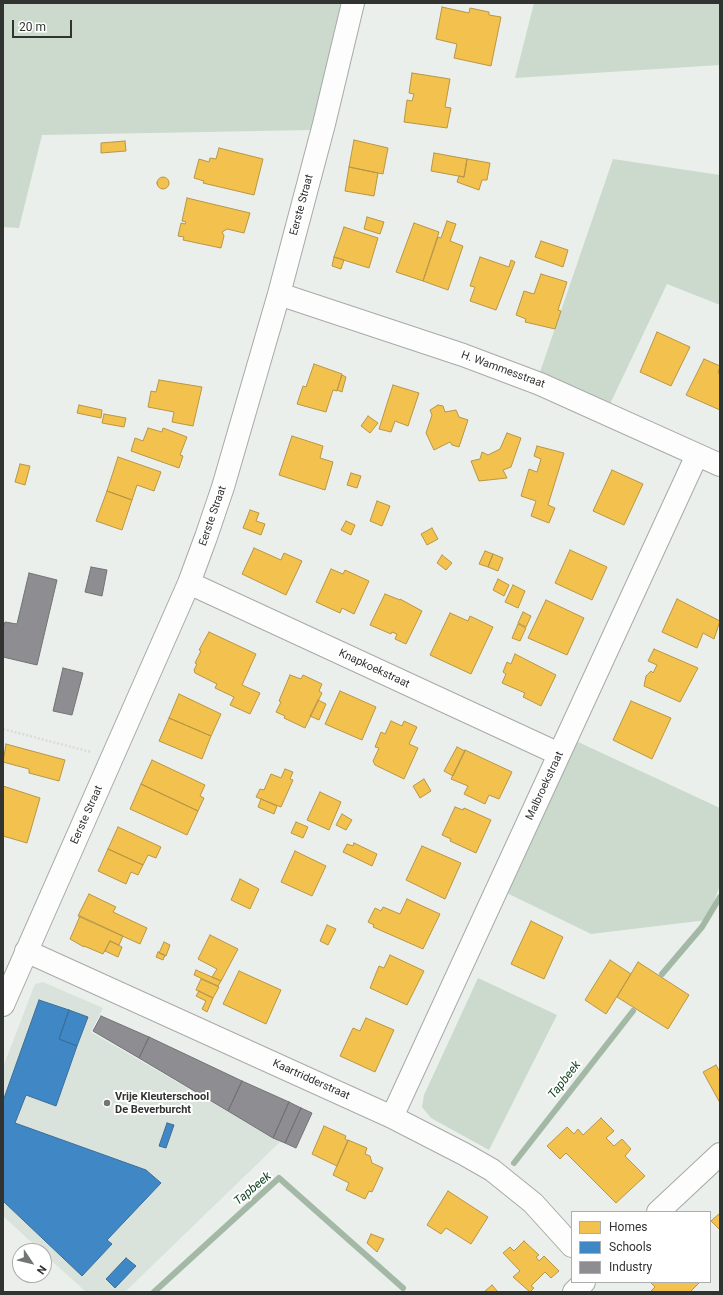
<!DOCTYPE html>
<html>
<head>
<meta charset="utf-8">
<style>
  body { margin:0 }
  #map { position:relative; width:723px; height:1295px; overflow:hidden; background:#eaefeb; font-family:Roboto,sans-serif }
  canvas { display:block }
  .frame { position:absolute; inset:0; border:4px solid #313331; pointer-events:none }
  .legend { position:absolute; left:571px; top:1211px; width:140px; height:72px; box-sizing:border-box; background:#fff; border:1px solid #adadad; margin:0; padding:5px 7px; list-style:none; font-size:12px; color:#313331 }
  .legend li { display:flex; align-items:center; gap:8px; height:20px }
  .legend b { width:20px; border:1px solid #adadad }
  .north { position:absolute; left:12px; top:1243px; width:40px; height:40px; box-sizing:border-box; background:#fff; border:1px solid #adadad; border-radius:50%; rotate:125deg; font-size:11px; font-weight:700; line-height:16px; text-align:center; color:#313331 }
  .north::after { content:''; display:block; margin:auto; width:14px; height:18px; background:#727572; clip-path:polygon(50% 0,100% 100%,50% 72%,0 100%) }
  .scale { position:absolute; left:12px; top:20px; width:60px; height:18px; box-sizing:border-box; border:2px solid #313331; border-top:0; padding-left:5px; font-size:12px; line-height:14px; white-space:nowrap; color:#313331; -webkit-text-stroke:3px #fff; paint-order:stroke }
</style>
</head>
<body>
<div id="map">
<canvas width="723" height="1295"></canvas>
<div class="frame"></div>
<ul class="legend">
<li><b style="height:11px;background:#f2c14e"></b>Homes</li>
<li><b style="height:11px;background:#3f88c5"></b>Schools</li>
<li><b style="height:11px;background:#8d8d92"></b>Industry</li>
</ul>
<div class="north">N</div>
<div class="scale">20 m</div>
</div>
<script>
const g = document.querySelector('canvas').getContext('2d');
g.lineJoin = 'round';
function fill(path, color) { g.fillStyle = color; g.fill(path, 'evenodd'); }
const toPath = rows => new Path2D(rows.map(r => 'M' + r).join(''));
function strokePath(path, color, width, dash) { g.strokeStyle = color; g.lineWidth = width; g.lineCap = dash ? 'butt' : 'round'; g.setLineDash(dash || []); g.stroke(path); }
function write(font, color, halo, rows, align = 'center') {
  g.font = font + ' Roboto,sans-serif'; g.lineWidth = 4; g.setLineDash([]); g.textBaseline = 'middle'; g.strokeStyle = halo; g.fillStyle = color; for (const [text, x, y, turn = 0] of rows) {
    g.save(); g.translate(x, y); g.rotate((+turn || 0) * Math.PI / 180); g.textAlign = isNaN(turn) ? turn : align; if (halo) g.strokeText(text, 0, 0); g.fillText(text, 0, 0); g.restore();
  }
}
const built = toPath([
  [43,982,103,1008,91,1032,280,1142,125,1292,86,1292,44,1254,44,1251,41,1251,3,1216,3,1067,35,984]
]);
const green = toPath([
  [3,3,345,3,313,130,42,135,19,228,3,227],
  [534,3,720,3,720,65,515,78],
  [613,159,720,175,720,305,667,284,610,404,540,372],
  [576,741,720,808,720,885,707,920,591,934,507,893],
  [478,978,557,1015,489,1150,431,1118,422,1107,424,1095]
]);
const homes = toPath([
  [442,7,469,13,470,8,489,12,489,15,501,17,491,66,454,58,457,44,436,39,442,7],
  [412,73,450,79,445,107,451,108,447,128,404,122,407,100,412,101,414,94,409,93,412,73],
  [354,140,388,148,383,174,349,167,354,140],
  [125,141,126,151,101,153,101,143,125,141],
  [219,148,263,159,254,195,203,183,204,181,194,178,199,159,209,162,210,158,216,159,219,148],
  [434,153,467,159,464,177,431,171,434,153],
  [467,159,490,163,487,180,482,180,479,190,457,182,459,176,464,177,467,159],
  [349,167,378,173,374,196,345,191,349,167],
  '157 183a6 6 0 1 1 12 0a6 6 0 1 1-12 0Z',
  [187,198,250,213,244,233,227,229,222,232,224,236,221,248,183,240,184,237,178,236,181,223,185,224,186,222,182,221,187,198],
  [367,217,384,222,380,234,364,229,367,217],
  [447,221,456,224,450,241,463,246,448,290,423,281,438,237,441,238,447,221],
  [414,223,439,232,423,281,396,272,414,223],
  [344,227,378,238,369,268,334,257,344,227],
  [541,241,568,250,563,267,535,257,541,241],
  [334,257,344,260,341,269,332,266,334,257],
  [480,257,509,267,511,260,515,262,496,310,470,301,475,287,470,286,480,257],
  [541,274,567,282,558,310,561,311,555,329,525,322,526,319,516,315,524,291,534,294,541,274],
  [657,332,690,347,671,386,640,372,657,332],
  [704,359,720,366,718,373,720,373,720,410,686,395,704,359],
  [314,364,342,374,337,391,333,390,326,412,297,404,303,386,306,387,314,364],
  [342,375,346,377,342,392,337,390,342,375],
  [159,380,202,387,193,426,172,422,174,412,148,407,151,391,156,392,159,380],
  [393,385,419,393,408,426,395,421,391,432,379,429,393,385],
  [79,405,102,410,101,418,77,413,79,405],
  [438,405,443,406,445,412,456,410,459,417,468,420,459,447,452,445,450,442,434,450,426,433,432,415,430,410,438,405],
  [104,414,126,418,124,427,102,423,104,414],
  [368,416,378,423,370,433,361,426,368,416],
  [148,428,162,432,163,428,187,437,180,455,183,456,179,468,131,451,135,438,143,441,148,428],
  [507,433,521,438,511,467,503,470,507,478,479,481,471,461,480,459,482,452,488,455,500,449,507,433],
  [292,436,323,446,320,458,333,462,325,490,279,475,292,436],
  [537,446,564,453,548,505,555,508,549,523,531,516,536,501,521,496,529,469,537,472,541,459,534,456,537,446],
  [118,457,161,472,154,491,137,485,132,500,107,491,118,457],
  [20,464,30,466,25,485,15,482,20,464],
  [612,470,643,484,624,525,593,511,612,470],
  [351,473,361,476,357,488,347,485,351,473],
  [107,491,132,500,122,530,96,521,107,491],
  [377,501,390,506,382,526,370,521,377,501],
  [250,510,259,513,256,521,265,524,261,535,243,528,250,510],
  [346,521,355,525,351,535,341,530,346,521],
  [432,528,438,539,427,545,421,534,432,528],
  [254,548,281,560,284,553,302,561,286,595,242,574,254,548],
  [570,550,607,567,592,600,555,583,570,550],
  [485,551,493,554,488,567,479,564,485,551],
  [493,554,503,558,498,571,488,567,493,554],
  [442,555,452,563,446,570,437,563,442,555],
  [331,569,343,574,345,570,369,581,354,614,342,608,340,613,316,602,331,569],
  [498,579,509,585,504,596,493,590,498,579],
  [513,585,525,591,518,608,505,602,513,585],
  [385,594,400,600,400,599,422,611,406,644,395,639,397,634,392,632,391,634,370,625,385,594],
  [677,599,720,621,714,639,703,633,697,648,662,632,677,599],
  [546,600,584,618,567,655,528,638,546,600],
  [523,612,531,616,526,627,518,623,523,612],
  [450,613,468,621,470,616,493,627,471,674,430,655,450,613],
  [518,624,526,628,520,641,512,638,518,624],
  [209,632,256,654,242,685,260,693,250,714,230,705,234,697,215,688,217,684,195,673,194,670,197,664,195,663,201,651,199,650,209,632],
  [654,649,698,668,680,702,644,686,646,676,651,671,653,673,657,665,648,661,654,649],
  [515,654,556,675,541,706,523,697,525,693,502,683,506,674,503,672,507,662,511,664,515,654],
  [290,675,301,679,303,675,322,684,319,691,322,693,305,728,284,718,285,716,276,712,281,702,279,701,290,675],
  [340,691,376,707,362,740,325,724,340,691],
  [179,694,221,714,211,736,169,718,179,694],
  [318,700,326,704,319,720,310,716,318,700],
  [631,701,671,718,652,759,613,740,631,701],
  [169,718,211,736,202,759,159,741,169,718],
  [391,721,402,726,404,721,417,727,409,744,418,748,404,779,375,765,373,761,379,748,375,747,381,732,385,734,391,721],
  [6,744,65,760,59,781,29,773,29,769,3,762,6,744],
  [457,747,465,751,453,776,444,771,457,747],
  [465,750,512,772,499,799,489,795,485,804,464,794,468,786,451,779,465,750],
  [152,760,205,785,200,796,204,798,198,811,141,784,152,760],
  [285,769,293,772,290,779,293,780,281,807,256,797,260,789,264,790,271,774,281,778,285,769],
  [424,779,431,791,420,798,413,786,424,779],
  [141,784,198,811,187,835,130,809,141,784],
  [3,786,40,798,27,843,3,836,3,786],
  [320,792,341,802,329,830,307,820,320,792],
  [261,799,277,806,274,814,258,807,261,799],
  [455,807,463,810,464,808,491,820,476,853,450,841,451,839,442,835,455,807],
  [342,814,352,820,346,830,336,825,342,814],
  [296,822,308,827,303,838,291,833,296,822],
  [118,827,161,847,156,858,148,855,143,865,108,849,118,827],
  [354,843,377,854,372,866,343,852,347,844,353,846,354,843],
  [422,846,461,863,445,899,406,880,422,846],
  [108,849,143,865,138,875,131,872,126,884,98,871,108,849],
  [295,851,326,866,312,896,281,882,295,851],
  [240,879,259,889,250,909,231,900,240,879],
  [89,894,116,907,113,912,147,928,140,944,78,916,89,894],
  [407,899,440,914,423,949,373,927,374,925,368,922,375,908,381,911,383,907,400,914,407,899],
  [80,916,123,936,119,945,110,941,103,954,84,946,84,947,70,939,80,916],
  [531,921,563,937,544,979,511,964,531,921],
  [327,925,336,929,328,945,320,941,327,925],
  [210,935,238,949,221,981,212,977,217,969,198,959,210,935],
  [110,941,122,947,118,957,105,951,110,941],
  [164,942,170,945,166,956,159,953,164,942],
  [158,952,165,955,163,960,156,957,158,952],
  [390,955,424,971,407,1005,370,988,379,966,384,968,390,955],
  [610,960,631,974,606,1014,585,1000,610,960],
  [638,962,689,995,668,1029,617,997,638,962],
  [196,970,221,981,218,986,194,975,196,970],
  [239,971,281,990,266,1024,223,1004,239,971],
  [201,979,219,987,213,998,196,990,201,979],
  [199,991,213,998,207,1012,202,1009,206,1001,196,996,199,991],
  [366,1018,394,1030,375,1072,340,1056,353,1028,360,1031,366,1018],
  [716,1065,720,1072,720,1103,703,1072,716,1065],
  [601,1118,614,1131,606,1138,614,1146,622,1139,631,1149,625,1156,645,1176,616,1203,566,1153,560,1159,547,1146,567,1127,574,1134,578,1129,583,1135,601,1118],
  [324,1126,346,1136,345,1139,348,1141,337,1166,312,1154,324,1126],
  [348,1140,367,1148,365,1154,370,1156,372,1163,383,1168,372,1192,369,1191,365,1199,346,1190,349,1183,333,1175,348,1140],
  [448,1191,488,1217,471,1244,446,1228,441,1234,427,1225,448,1191],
  [720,1213,720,1230,711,1221,720,1213],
  [371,1234,384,1239,377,1252,367,1243,371,1234],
  [524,1241,539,1255,536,1257,539,1261,544,1256,559,1271,551,1278,545,1272,531,1286,534,1288,530,1292,513,1277,520,1271,503,1253,510,1247,514,1251,524,1241],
  [650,1282,700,1282,690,1292,650,1292,655,1287,650,1282],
  [492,1285,498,1292,484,1292,492,1285]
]);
const schools = toPath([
  [39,1000,69,1010,59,1039,77,1046,56,1106,26,1095,15,1123,146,1170,161,1183,107,1240,112,1244,82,1276,3,1201,3,1101,39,1000],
  [69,1010,88,1017,77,1046,59,1039,69,1010],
  [167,1123,174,1125,166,1148,159,1146,167,1123],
  [126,1258,136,1266,115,1288,106,1279,126,1258]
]);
const industry = toPath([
  [91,567,107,570,102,596,85,592,91,567],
  [29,573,57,580,37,665,3,657,3,629,5,622,17,624,29,573],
  [63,668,83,673,72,715,53,711,63,668],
  [101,1016,149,1037,139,1058,93,1031,101,1016],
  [149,1037,242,1081,228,1111,139,1058,149,1037],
  [242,1081,289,1102,273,1138,228,1111,242,1081],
  [289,1102,301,1108,285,1143,273,1138,289,1102],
  [301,1108,312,1113,296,1148,285,1143,301,1108]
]);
const stream = toPath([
  [662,974,702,927,720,897],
  [514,1163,633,1011],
  [154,1292,279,1178,403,1288]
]);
const path = toPath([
  [3,729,91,752]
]);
const minor = toPath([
  [279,294,463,355,540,384,720,465],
  [189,583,559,754],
  [26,951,392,1117,464,1154,492,1170,533,1203,572,1246],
  [3,1005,189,583,206,537,223,487,279,294,324,124,353,3],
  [392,1117,697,455],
  [658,1212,720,1154],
  [574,1292,584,1282]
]);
const markers = [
  [107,1103,4,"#727572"]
];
const streetNames = [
  ["Eerste Straat",302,205,-75],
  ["H. Wammesstraat",503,370,20],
  ["Eerste Straat",213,516,-71],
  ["Knapkoekstraat",374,669,25],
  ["Malbroekstraat",545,786,-65],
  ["Eerste Straat",87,815,-66],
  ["Kaartridderstraat",311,1080,24]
];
const poiNames = [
  ["Vrije Kleuterschool",115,1097],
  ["De Beverburcht",115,1110]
];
const waterNames = [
  ["Tapbeek",565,1080,-52],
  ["Tapbeek",253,1189,-40]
];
fill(built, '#dae3db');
fill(green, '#cbdacd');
fill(homes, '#f2c14e');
strokePath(homes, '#b89645', 1);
fill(schools, '#3f88c5');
strokePath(schools, '#3b6e99', 1);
fill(industry, '#8d8d92');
strokePath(industry, '#717275', 1);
strokePath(stream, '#a3b9a6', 6);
strokePath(minor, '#a7aaa7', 24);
strokePath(path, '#dbdbdb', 2.5, [2, 2]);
strokePath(minor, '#fcfdfc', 22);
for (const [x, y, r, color] of markers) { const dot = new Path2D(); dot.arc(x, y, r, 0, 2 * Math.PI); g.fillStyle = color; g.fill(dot); strokePath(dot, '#fff', 1.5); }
write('11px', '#313331', '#fff', streetNames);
write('bold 11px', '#313331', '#fff', poiNames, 'left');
write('italic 12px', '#0c3e1c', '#fff', waterNames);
</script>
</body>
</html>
